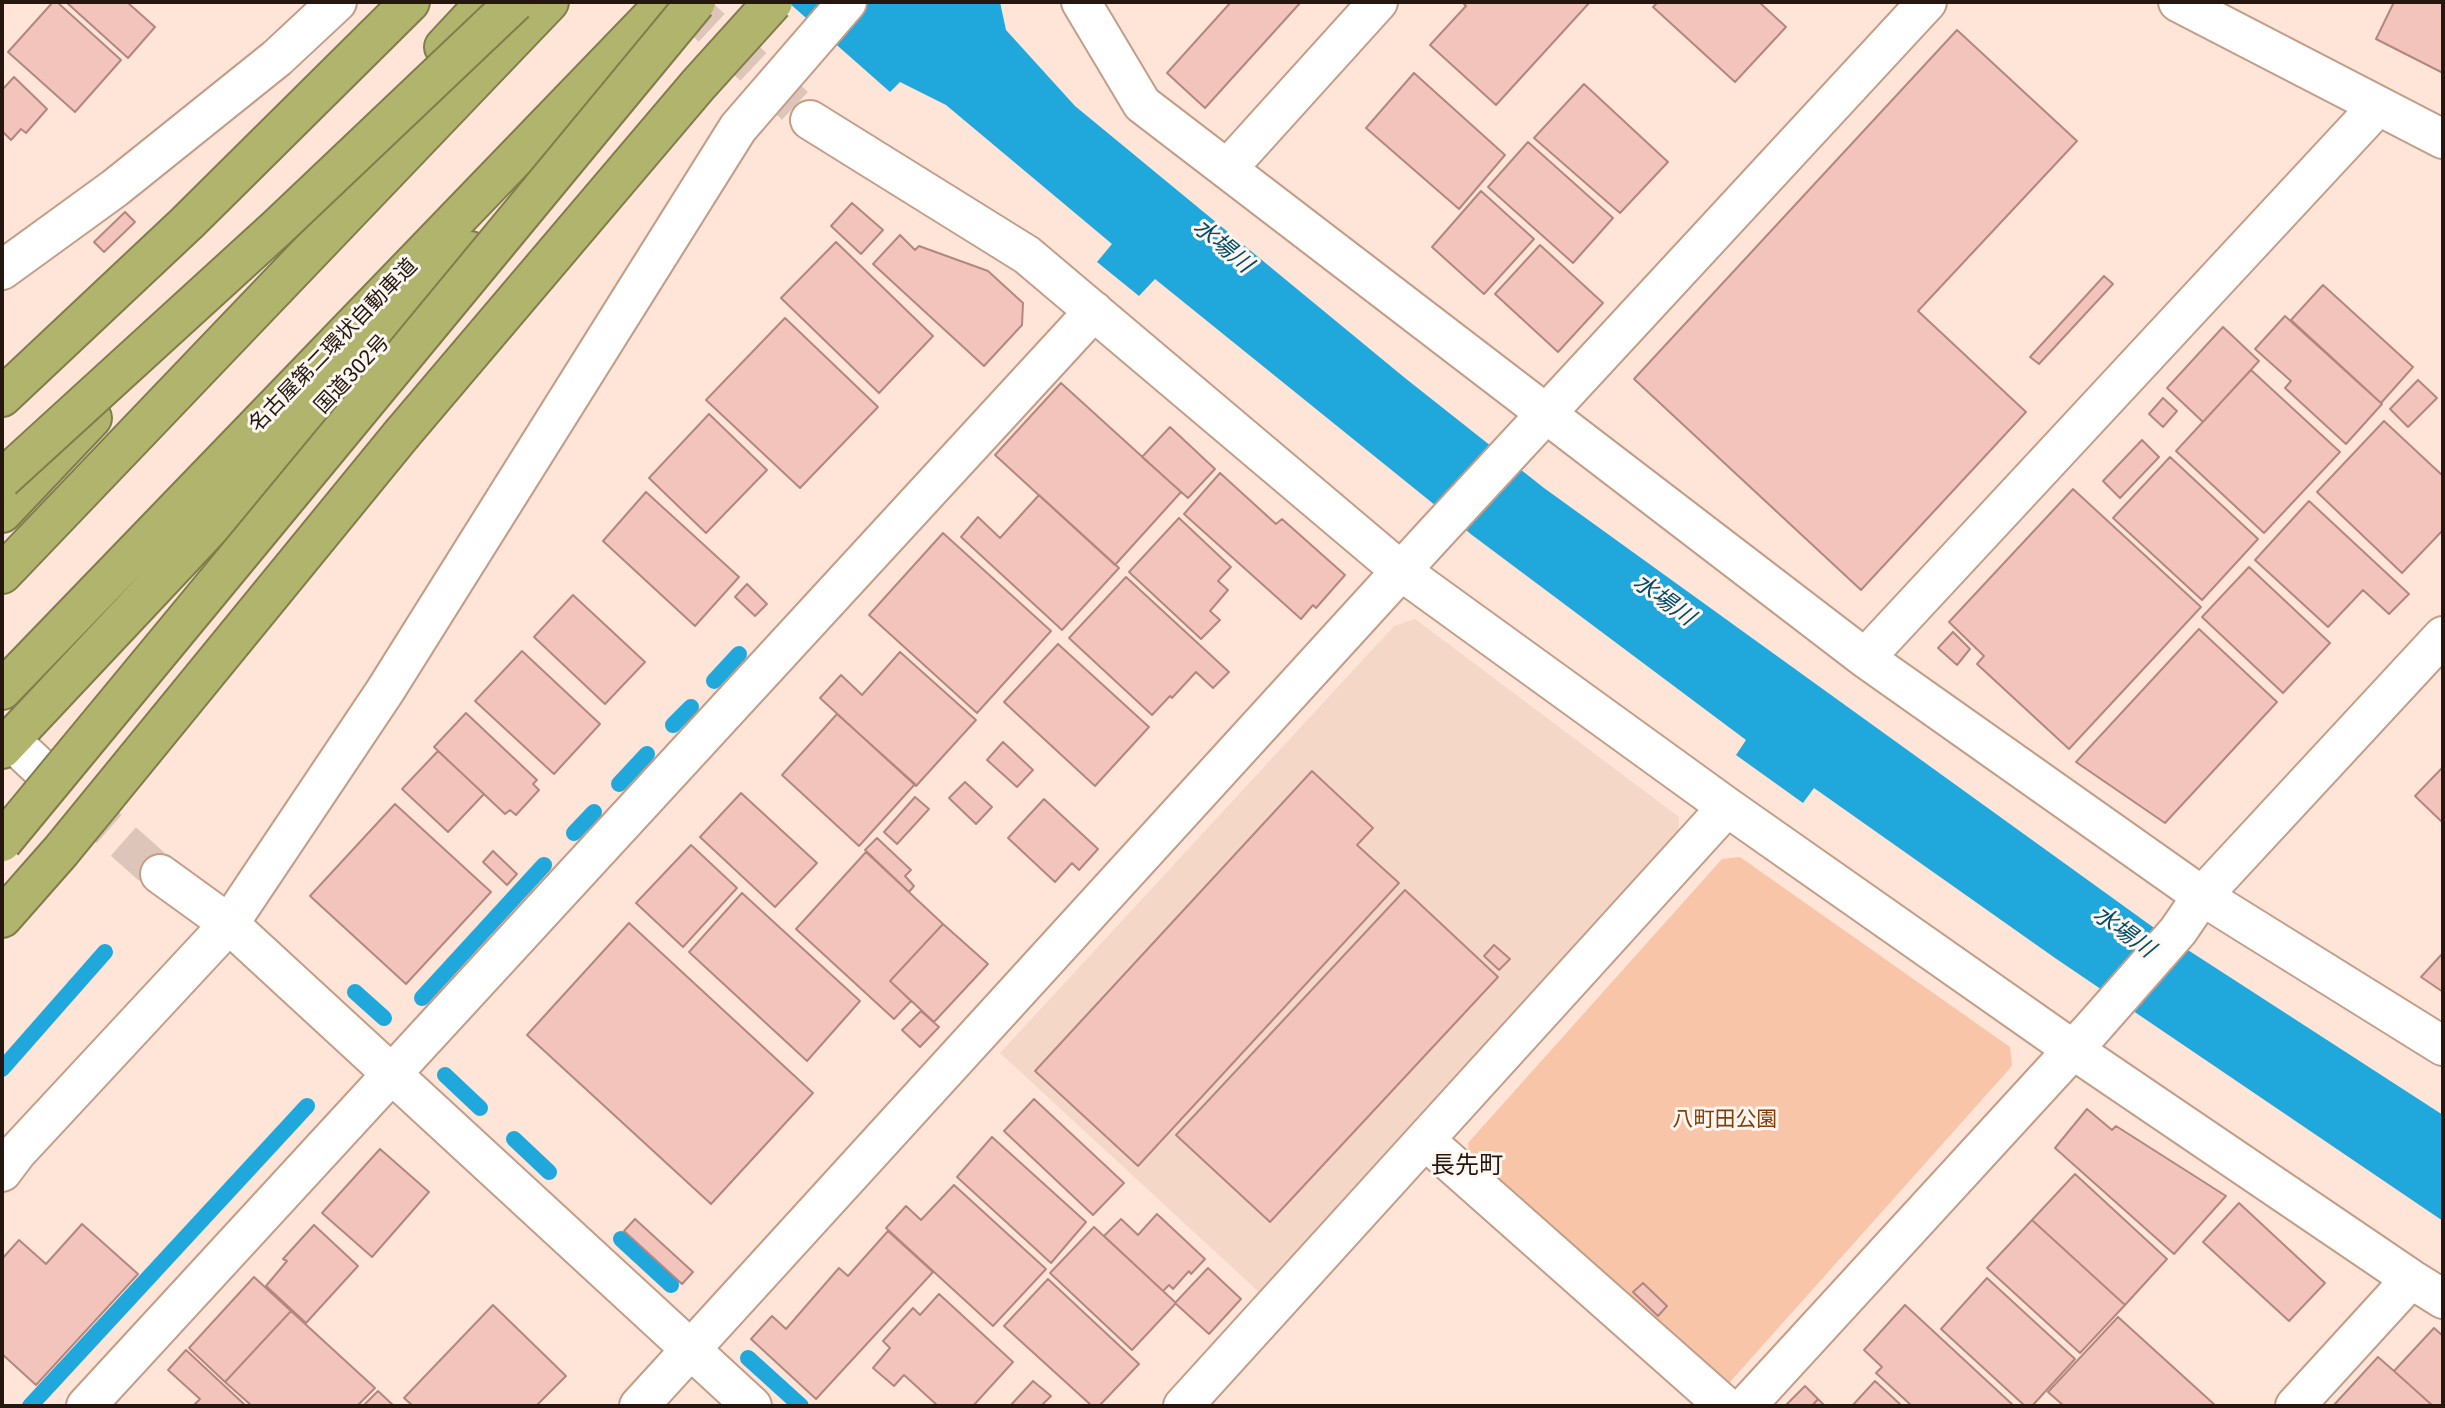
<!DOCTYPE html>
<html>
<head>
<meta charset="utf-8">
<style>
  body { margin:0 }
  #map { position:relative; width:2445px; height:1408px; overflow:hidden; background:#fee5d7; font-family:Roboto,sans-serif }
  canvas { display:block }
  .frame { position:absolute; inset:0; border:4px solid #25170f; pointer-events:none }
</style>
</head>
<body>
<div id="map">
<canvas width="2445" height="1408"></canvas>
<div class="frame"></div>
</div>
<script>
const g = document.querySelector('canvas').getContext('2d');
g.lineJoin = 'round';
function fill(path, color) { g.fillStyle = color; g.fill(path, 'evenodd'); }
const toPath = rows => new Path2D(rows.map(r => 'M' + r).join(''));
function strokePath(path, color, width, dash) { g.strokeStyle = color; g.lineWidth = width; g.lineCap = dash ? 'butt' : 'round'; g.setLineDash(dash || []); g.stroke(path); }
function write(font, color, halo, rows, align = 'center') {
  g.font = font + ' Roboto,"Noto Sans JP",sans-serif'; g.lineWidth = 6; g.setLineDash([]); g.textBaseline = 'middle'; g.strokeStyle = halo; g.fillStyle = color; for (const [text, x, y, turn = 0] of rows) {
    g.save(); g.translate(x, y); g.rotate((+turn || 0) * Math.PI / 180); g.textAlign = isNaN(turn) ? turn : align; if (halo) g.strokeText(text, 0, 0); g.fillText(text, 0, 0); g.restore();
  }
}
const built = toPath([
  [1415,619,1679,817,1678,840,1260,1293,1000,1053,1394,626]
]);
const green = toPath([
  [1740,857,2010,1047,2012,1066,1730,1382,1702,1375,1470,1164,1468,1143,1722,859]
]);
const water = toPath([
  [788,2,1000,2,1006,30,1075,106,1405,378,1544,488,2157,930,2443,1115,2443,1221,2055,958,1814,788,1803,803,1736,755,1746,740,1472,535,1155,279,1139,296,1097,262,1112,244,946,105,900,82,890,92]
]);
const stream = toPath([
  [714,681,739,654],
  [673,725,691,707],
  [619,784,647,754],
  [574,833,594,812],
  [355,992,384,1018],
  [422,998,544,865],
  [2,1069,105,952],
  [445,1075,480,1108],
  [514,1139,549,1172],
  [621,1239,671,1285],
  [748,1358,801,1406],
  [30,1406,307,1106]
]);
const building = toPath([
  [53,2,57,2,121,60,75,112,8,52,53,2],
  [66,2,127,2,155,27,128,58,66,2],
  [1231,2,1301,2,1205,108,1167,73,1231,2],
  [1462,2,1590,2,1496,105,1430,45,1466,6,1462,2],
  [1658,2,1759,2,1786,27,1735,82,1653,7,1658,2],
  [2394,2,2443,2,2443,73,2376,39,2394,2],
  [1957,30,2077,141,1918,311,2026,412,1861,590,1634,379,1957,30],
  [1414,73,1505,155,1459,209,1366,128,1414,73],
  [14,77,47,109,26,133,21,129,11,140,2,131,2,90,14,77],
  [1584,84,1668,162,1620,213,1534,138,1584,84],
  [1528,142,1613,218,1573,263,1488,187,1528,142],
  [1481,191,1534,239,1484,294,1432,247,1481,191],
  [852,203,883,230,861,254,831,226,852,203],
  [125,212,135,222,104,252,94,242,125,212],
  [900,235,915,250,919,246,988,271,1023,303,1022,325,984,366,873,264,900,235],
  [836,242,933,336,879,393,781,298,836,242],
  [1540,245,1603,303,1558,352,1495,294,1540,245],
  [2104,276,2113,284,2039,364,2030,357,2104,276],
  [2323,285,2413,367,2381,403,2291,320,2323,285],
  [2285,316,2382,404,2346,444,2285,388,2291,381,2255,349,2285,316],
  [785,318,878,407,800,488,706,400,785,318],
  [2223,327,2259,361,2203,422,2167,388,2223,327],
  [2251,370,2340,452,2264,533,2176,451,2251,370],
  [2418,380,2437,398,2408,427,2390,409,2418,380],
  [1061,383,1181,492,1115,565,995,455,1061,383],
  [2163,398,2177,411,2163,427,2149,414,2163,398],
  [709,414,767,470,706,533,649,478,709,414],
  [2384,421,2443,476,2443,530,2402,573,2317,492,2384,421],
  [1170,427,1215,469,1188,498,1142,457,1170,427],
  [2142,440,2159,457,2120,498,2103,481,2142,440],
  [2170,457,2258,539,2202,600,2113,518,2170,457],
  [1220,473,1276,524,1282,519,1345,575,1316,608,1313,605,1301,619,1184,514,1220,473],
  [2073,489,2201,607,2069,749,1977,664,1984,656,1949,622,2073,489],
  [646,492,739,577,695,626,603,541,646,492],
  [1039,495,1119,568,1062,630,961,537,978,517,1000,538,1039,495],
  [2309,501,2409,594,2389,614,2363,590,2328,627,2255,560,2309,501],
  [1179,518,1231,567,1218,581,1228,590,1210,611,1220,620,1201,639,1129,572,1179,518],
  [943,533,1051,631,977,713,869,615,943,533],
  [2249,567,2330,643,2283,693,2202,617,2249,567],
  [1126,577,1229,672,1213,688,1196,672,1172,698,1170,696,1152,715,1069,638,1126,577],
  [747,584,767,604,755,616,735,597,747,584],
  [573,595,645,662,605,704,534,637,573,595],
  [2199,629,2277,702,2165,823,2076,762,2199,629],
  [1953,632,1970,649,1957,665,1938,648,1953,632],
  [1058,644,1149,727,1095,786,1004,702,1058,644],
  [522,651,600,724,554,774,475,701,522,651],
  [900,652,976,720,916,786,820,698,841,675,862,695,900,652],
  [466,713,537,780,533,784,539,790,516,815,510,810,505,814,434,747,466,713],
  [837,714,915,784,859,846,782,775,837,714],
  [1003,742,1033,770,1017,787,987,760,1003,742],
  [438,751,484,794,448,832,402,789,438,751],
  [2443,767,2443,823,2415,796,2443,767],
  [1312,771,1373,828,1357,845,1399,883,1138,1166,1035,1071,1312,771],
  [965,782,992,807,976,824,949,798,965,782],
  [741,793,817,863,775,907,700,837,741,793],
  [915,797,929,809,897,844,884,832,915,797],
  [1044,799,1098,849,1079,870,1072,863,1055,882,1008,838,1044,799],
  [395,804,491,892,406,984,310,896,395,804],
  [877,838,911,870,905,876,914,886,909,892,865,850,877,838],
  [691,845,737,888,683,947,636,903,691,845],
  [493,851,517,874,507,885,483,862,493,851],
  [866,852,943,924,890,981,911,1001,894,1019,796,929,866,852],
  [1405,890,1498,977,1270,1222,1176,1135,1405,890],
  [742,893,860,1001,807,1061,689,952,742,893],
  [629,923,813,1093,711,1204,527,1035,629,923],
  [943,924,988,964,934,1022,890,981,943,924],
  [1494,945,1510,959,1499,970,1484,956,1494,945],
  [2443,953,2443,992,2421,977,2443,953],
  [921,1011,939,1027,920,1047,902,1030,921,1011],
  [1034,1099,1124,1183,1093,1215,1004,1131,1034,1099],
  [2087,1109,2112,1130,2116,1126,2226,1196,2174,1254,2055,1148,2087,1109],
  [992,1137,1086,1222,1051,1263,957,1177,992,1137],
  [380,1149,429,1192,372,1257,322,1213,380,1149],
  [2075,1174,2167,1259,2125,1305,2032,1220,2075,1174],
  [954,1185,1046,1269,993,1326,886,1228,906,1206,921,1220,954,1185],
  [2239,1203,2325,1283,2289,1321,2203,1242,2239,1203],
  [1157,1214,1205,1259,1191,1274,1189,1271,1173,1289,1169,1285,1163,1291,1104,1236,1121,1219,1138,1235,1157,1214],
  [635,1219,693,1272,682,1284,624,1231,635,1219],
  [2032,1220,2125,1305,2080,1353,1987,1268,2032,1220],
  [82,1224,138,1274,36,1385,2,1354,2,1259,19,1240,46,1264,82,1224],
  [314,1225,358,1266,306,1323,266,1286,287,1261,283,1259,314,1225],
  [1094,1227,1176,1303,1132,1350,1050,1273,1094,1227],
  [888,1231,933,1272,816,1399,751,1339,772,1316,786,1329,839,1268,848,1276,888,1231],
  [1208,1268,1241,1299,1209,1334,1175,1303,1208,1268],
  [254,1277,291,1311,225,1382,189,1348,254,1277],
  [1987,1278,2075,1359,2032,1406,2025,1406,1941,1329,1987,1278],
  [1048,1279,1139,1364,1099,1406,1092,1406,1004,1326,1048,1279],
  [1643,1283,1667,1306,1658,1316,1633,1292,1643,1283],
  [939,1294,1013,1362,973,1406,938,1406,904,1375,894,1386,873,1368,890,1348,883,1341,913,1308,920,1315,939,1294],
  [493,1305,566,1376,536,1406,413,1406,404,1398,493,1305],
  [1905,1305,2014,1406,1912,1406,1876,1373,1882,1367,1864,1350,1905,1305],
  [291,1311,375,1388,357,1406,252,1406,225,1382,291,1311],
  [2118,1317,2216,1406,2064,1406,2048,1392,2118,1317],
  [2434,1328,2443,1336,2443,1406,2433,1406,2394,1371,2434,1328],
  [186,1350,246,1406,193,1406,200,1399,168,1370,186,1350],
  [2378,1357,2394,1371,2433,1406,2333,1406,2378,1357],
  [1033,1381,1051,1396,1041,1406,1010,1406,1033,1381],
  [1875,1381,1902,1406,1852,1406,1875,1381],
  [1805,1386,1818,1399,1812,1406,1785,1406,1805,1386],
  [378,1391,394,1406,363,1406,378,1391],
  [1818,1399,1825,1406,1812,1406,1818,1399]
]);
const streetTunnel = toPath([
  [684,2,810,120],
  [38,766,160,874]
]);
const street = toPath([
  [1081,2,1142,104,1865,658,2202,896,2443,1046],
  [2178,2,2443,139],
  [810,120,1027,255,1401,571,1727,807,2072,1049,2411,1279,2443,1299],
  [1227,169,1378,2],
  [2,270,115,188,277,58,337,2],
  [1865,658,2378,106],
  [24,753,38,766],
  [160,874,229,924,752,1406],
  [1425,1140,1725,1406],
  [2,1172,17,1152,229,924,385,691,738,128,847,2],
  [86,1406,1094,311],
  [639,1406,1431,538,1927,2],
  [1183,1406,1727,807],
  [1746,1406,2091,1030,2178,931,2202,896,2443,636],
  [2295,1406,2411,1279]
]);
const highway = toPath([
  [444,47,486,2],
  [2,397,187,223,410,2],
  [2,513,92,418],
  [2,574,549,2],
  [2,690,666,2],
  [2,749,470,251],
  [2,918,61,851,401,435]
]);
const highwayBridge = toPath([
  [401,435,698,85,773,2],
  [2,479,278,227,515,2],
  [2,842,696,2]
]);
const streetNames = [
  ["名古屋第二環状自動車道",334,346,-46],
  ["国道302号",353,375,-47]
];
const parkNames = [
  ["八町田公園",1725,1121]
];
const waterNames = [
  ["水場川",1222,247,40],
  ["水場川",1663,601,36],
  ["水場川",2123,933,36]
];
const quarterNames = [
  ["長先町",1467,1167]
];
fill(built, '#f4d7c7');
fill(green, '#f9c5a8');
fill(water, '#20a8dc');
strokePath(stream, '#20a8dc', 16);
fill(building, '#f2c4bb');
strokePath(building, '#b3877f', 2);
strokePath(streetTunnel, '#ddc6b9', 38, [38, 19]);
strokePath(street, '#c39d87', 42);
strokePath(highway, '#807d4c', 42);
strokePath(street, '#fff', 38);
strokePath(highway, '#b1b46d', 38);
strokePath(highwayBridge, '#807d4c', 42, []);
strokePath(highwayBridge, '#b1b46d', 38);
write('21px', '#25170f', '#fef6f1', streetNames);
write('21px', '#853d02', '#fef6f1', parkNames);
write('italic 23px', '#014b66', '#fef6f1', waterNames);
write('24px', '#25170f', '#fef6f1', quarterNames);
</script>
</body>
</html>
